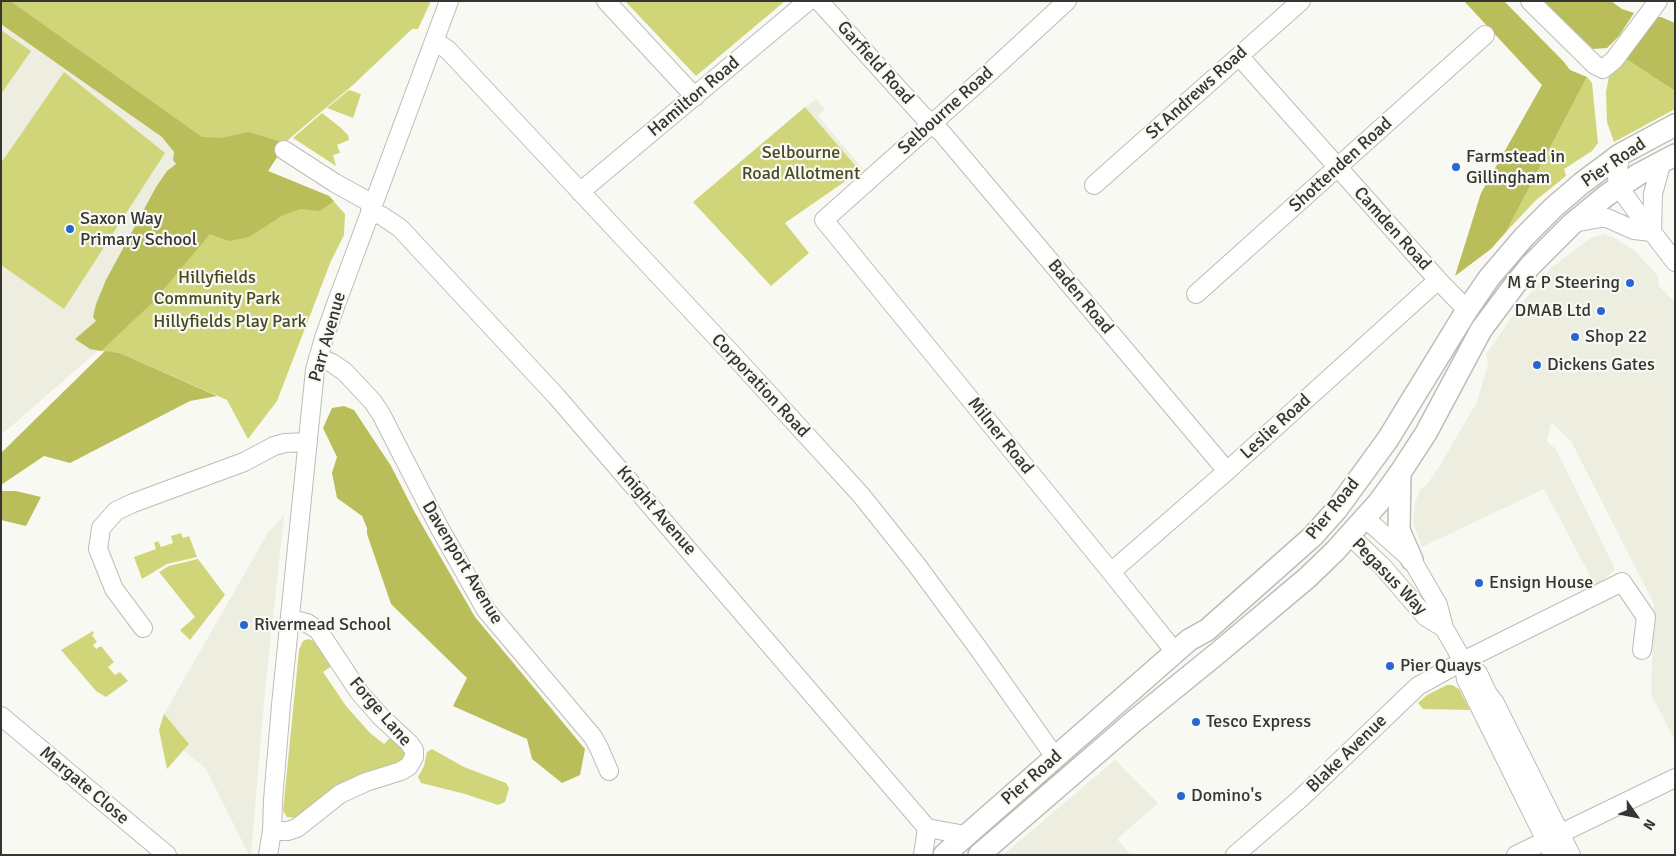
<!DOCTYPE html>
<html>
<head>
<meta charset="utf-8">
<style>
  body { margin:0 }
  #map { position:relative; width:1676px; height:856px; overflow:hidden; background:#f9f9f3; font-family:Signika,sans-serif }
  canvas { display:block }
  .frame { position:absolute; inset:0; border:2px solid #353532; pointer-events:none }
  .north { position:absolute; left:1611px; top:791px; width:50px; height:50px; -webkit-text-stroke:4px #f9f9f3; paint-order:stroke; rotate:123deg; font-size:14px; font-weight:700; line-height:20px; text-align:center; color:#353532 }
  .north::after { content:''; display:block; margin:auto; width:18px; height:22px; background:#353532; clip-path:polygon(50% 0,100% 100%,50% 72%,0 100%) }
</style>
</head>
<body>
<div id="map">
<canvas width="1676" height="856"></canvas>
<div class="frame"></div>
<div class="north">N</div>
</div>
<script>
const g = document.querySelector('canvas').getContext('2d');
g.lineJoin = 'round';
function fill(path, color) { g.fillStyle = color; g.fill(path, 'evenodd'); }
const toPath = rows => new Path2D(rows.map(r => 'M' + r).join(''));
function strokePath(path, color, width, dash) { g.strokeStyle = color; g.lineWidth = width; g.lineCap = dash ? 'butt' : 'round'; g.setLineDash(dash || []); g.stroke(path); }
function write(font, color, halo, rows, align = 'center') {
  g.font = font + ' Signika,sans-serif'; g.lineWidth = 4.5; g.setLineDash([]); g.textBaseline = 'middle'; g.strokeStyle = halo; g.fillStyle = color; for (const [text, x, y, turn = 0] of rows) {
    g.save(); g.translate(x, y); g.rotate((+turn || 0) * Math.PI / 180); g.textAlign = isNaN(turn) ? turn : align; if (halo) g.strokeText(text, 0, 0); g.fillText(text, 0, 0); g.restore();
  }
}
const built = toPath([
  [1,7,190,145,101,348,1,435],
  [816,99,825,109,818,116,863,169,860,171,805,107],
  [1604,234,1615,238,1635,251,1658,276,1659,286,1671,299,1675,300,1674,739,1651,694,1654,604,1571,441,1551,422,1547,442,1556,449,1615,569,1596,587,1544,489,1422,547,1413,524,1415,502,1420,490,1428,483,1439,467,1477,402,1488,364,1486,354,1489,350,1518,308,1552,267,1591,238],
  [284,516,265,691,251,855,249,855,206,769,159,730,164,714,269,531],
  [1115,760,1158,803,1117,839,1131,855,1003,855]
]);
const green = toPath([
  [1,1,431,1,418,29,412,29,353,85,289,139,268,171,329,196,345,214,344,235,331,261,277,401,248,439,227,400,120,353,101,351,102,345,186,153],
  [625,1,785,1,696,76],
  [1,30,31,51,1,94],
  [1626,59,1675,91,1675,109,1614,142,1607,122,1606,92,1609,76],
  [64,72,165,153,64,309,1,265,1,163],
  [1587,77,1592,83,1598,143,1592,151,1564,169,1566,176,1535,201,1506,232],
  [349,90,361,94,353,118,327,108],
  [805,107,860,171,785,223,809,253,771,286,693,202],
  [322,113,341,128,348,135,349,140,337,145,340,153,333,155,336,166,293,138],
  [181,533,183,538,189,536,197,557,167,564,142,579,134,557,156,549,154,543,158,541,161,547,173,543,171,536],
  [198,559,225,595,190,640,180,630,195,617,159,572,169,566],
  [93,631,94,633,92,635,97,642,93,645,96,649,101,646,114,662,108,667,115,675,120,672,128,681,106,697,96,691,61,650],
  [308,639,317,642,333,665,323,672,346,706,370,733,384,744,392,736,405,746,407,759,295,818,287,817,283,811,299,650,303,641],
  [1447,685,1452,685,1459,689,1470,710,1423,709,1418,703,1427,695],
  [164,714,189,744,167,769,159,730],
  [432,749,464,767,506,783,509,788,505,802,498,805,465,794,421,783,418,777,424,766,427,752]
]);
const forest = toPath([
  [1,1,10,1,202,137,222,138,248,132,286,143,268,171,329,196,334,201,320,211,301,209,283,215,249,237,229,241,210,234,153,302,101,351,90,349,75,339,96,321,93,317,96,304,106,280,156,187,167,171,176,164,173,160,174,152,162,137,1,24],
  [1464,1,1504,1,1564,62,1570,70,1587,77,1506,232,1491,249,1455,276,1481,193,1542,85],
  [1543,1,1611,1,1622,9,1634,13,1619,36,1607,48,1593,49],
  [1656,17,1661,17,1675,23,1675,91,1626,59],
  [105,351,120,353,217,396,190,401,70,463,44,456,1,485,1,453],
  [344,406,354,410,391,466,414,511,475,617,585,749,580,775,562,783,532,759,527,739,453,706,467,678,391,604,367,534,367,528,362,516,337,498,332,473,337,457,323,428,332,408],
  [1,491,16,491,41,497,26,526,1,520]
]);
const minor = toPath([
  [606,1,695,97],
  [819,1,922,115,942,133,1227,471],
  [1067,1,990,72,824,220,1111,572,1175,652],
  [1530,1,1595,65,1603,69,1614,60,1658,1],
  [435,41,448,50,734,356,861,495,916,564,978,648,1055,757],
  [1239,56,1438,280,1467,310],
  [284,150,335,183,373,204],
  [1621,154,1618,168,1617,178,1619,187,1636,211,1675,262],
  [1094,185,1301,1],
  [580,192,808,1],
  [370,211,382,216,400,228,557,397,927,828,965,835],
  [1573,223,1601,218,1607,218,1634,230,1652,232],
  [1652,232,1653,194,1662,161],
  [1196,294,1485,35],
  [318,358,332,363,345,372,373,402,381,414,439,527,486,610,593,737,599,748,609,771],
  [1365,518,1412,560,1438,605,1444,628,1463,661,1466,679,1553,855],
  [1350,536,1382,566,1426,617,1444,628],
  [1111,572,1227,471,1438,280],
  [143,628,114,589,98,549,101,528,116,511,133,503,244,462,274,446,285,443,308,442],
  [1463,661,1478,673,1488,694,1495,703,1571,855],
  [1,716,167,855],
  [272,831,288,831,297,828,340,794,366,782,401,771,409,766,414,757,414,750,409,743,381,717,359,692,318,630,307,623,290,619],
  [268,855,272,831,273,800,281,705,315,370,324,338,335,307,449,1],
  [923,855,927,828],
  [1235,855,1301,798,1418,686,1463,661,1622,582,1646,617,1642,650],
  [1516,855,1675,778]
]);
const major = toPath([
  [1400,473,1399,530,1412,560],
  [944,855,1189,640,1207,630,1313,536,1337,509,1388,439,1467,310,1489,278,1524,237,1554,207,1582,183,1621,154,1675,125],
  [979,855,1133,722,1219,652,1307,578,1335,551,1379,502,1400,473,1426,433,1481,330,1513,287,1530,266,1573,223,1607,195,1639,174,1675,155]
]);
const markers = [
  [1456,167,5,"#2966d3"],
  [70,229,5,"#2966d3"],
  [1630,283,5,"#2966d3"],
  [1601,311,5,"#2966d3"],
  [1575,337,5,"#2966d3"],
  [1537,365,5,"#2966d3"],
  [1479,583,5,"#2966d3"],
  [244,625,5,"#2966d3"],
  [1390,666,5,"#2966d3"],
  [1196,722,5,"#2966d3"],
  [1181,796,5,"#2966d3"]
];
const streetNames = [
  ["Garfield Road",875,63,48],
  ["St Andrews Road",1197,93,-42],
  ["Hamilton Road",694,97,-40],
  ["Selbourne Road",946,111,-42],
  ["Pier Road",1614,163,-34],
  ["Shottenden Road",1341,165,-42],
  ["Camden Road",1392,229,48],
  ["Baden Road",1080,297,50],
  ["Parr Avenue",328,337,-74],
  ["Corporation Road",760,386,47],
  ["Leslie Road",1276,427,-42],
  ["Milner Road",1000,436,51],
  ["Pier Road",1333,509,-51],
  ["Knight Avenue",656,511,49],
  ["Davenport Avenue",462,563,59],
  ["Pegasus Way",1389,577,46],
  ["Forge Lane",380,712,49],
  ["Blake Avenue",1347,754,-44],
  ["Pier Road",1032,778,-41],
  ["Margate Close",84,786,40]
];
const parkNames = [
  ["Selbourne",801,153],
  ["Road Allotment",801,174],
  ["Hillyfields",217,278],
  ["Community Park",217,299],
  ["Hillyfields Play Park",230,322]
];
const poiNames = [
  ["Farmstead in",1466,157],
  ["Gillingham",1466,178],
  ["Saxon Way",80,219],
  ["Primary School",80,240],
  ["M & P Steering",1620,283,"right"],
  ["DMAB Ltd",1591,311,"right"],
  ["Shop 22",1585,337],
  ["Dickens Gates",1547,365],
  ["Ensign House",1489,583],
  ["Rivermead School",254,625],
  ["Pier Quays",1400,666],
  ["Tesco Express",1206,722],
  ["Domino's",1191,796]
];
fill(built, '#edeee0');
fill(green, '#d1d579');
fill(forest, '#b9bd5a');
strokePath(minor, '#bcbdb6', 20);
strokePath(major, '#bcbdb6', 24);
strokePath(minor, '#fff', 18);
strokePath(major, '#fff', 21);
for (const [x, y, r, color] of markers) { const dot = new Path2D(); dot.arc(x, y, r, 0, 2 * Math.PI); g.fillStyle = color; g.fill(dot); strokePath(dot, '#f9f9f3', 2); }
write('18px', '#353532', '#f9f9f3', streetNames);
write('18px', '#474920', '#f9f9f3', parkNames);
write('18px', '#353532', '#f9f9f3', poiNames, 'left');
</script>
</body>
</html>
